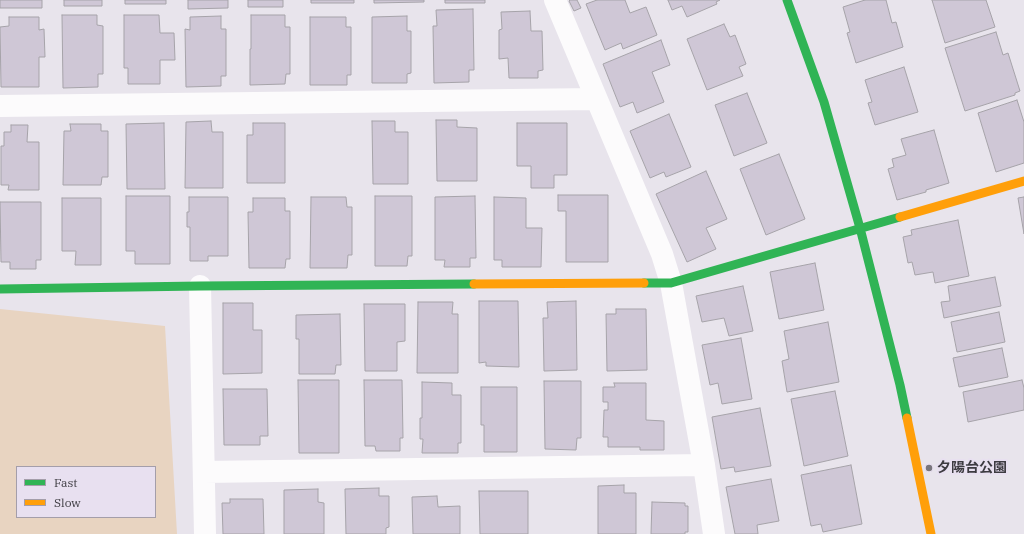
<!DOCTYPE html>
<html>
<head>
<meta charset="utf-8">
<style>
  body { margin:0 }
  #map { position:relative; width:1024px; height:534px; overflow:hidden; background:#e8e4ec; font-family:"IBM Plex Serif",serif }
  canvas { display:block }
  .legend { position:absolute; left:16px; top:466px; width:140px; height:52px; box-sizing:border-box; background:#e8e0f0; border:1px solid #a49eaa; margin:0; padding:5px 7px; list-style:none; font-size:12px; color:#3d3b41 }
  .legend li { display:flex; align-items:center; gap:8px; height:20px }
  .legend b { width:20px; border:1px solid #a49eaa }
</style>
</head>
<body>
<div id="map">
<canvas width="1024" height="534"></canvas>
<ul class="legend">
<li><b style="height:5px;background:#30b455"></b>Fast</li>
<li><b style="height:5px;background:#ff9f0a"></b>Slow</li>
</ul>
</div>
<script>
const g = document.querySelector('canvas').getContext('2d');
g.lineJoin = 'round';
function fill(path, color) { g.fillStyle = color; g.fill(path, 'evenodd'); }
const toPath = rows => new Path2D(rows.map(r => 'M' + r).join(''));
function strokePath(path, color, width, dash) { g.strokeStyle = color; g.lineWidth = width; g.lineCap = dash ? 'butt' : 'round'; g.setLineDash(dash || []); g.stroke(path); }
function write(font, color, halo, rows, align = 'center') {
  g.font = font + ' "IBM Plex Serif","Noto Sans JP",serif'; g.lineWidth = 4; g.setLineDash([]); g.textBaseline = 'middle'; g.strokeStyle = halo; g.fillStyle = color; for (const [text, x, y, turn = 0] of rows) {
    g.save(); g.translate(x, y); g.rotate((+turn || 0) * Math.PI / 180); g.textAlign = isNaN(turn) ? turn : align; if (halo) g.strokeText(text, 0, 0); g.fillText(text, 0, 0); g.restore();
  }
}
const green = toPath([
  [0,309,165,326,177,534,0,534],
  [17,467,155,467,155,517,17,517]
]);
const building = toPath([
  [0,0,42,0,42,8,0,8,0,0],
  [64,0,102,0,102,6,64,6,64,0],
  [125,0,166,0,166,4,125,4,125,0],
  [188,0,228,0,228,8,188,9,188,0],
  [248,0,283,0,283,7,248,7,248,0],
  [311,0,354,0,354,3,311,3,311,0],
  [374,0,424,0,424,2,374,3,374,0],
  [445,0,485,0,485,3,445,3,445,0],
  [570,0,577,0,581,8,574,11,569,1,570,0],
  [597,0,625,0,630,13,646,7,657,35,623,49,621,43,605,50,586,4,597,0],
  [668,0,720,0,716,2,717,4,687,17,682,6,672,10,668,0],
  [865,0,886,0,892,23,896,22,903,47,856,63,847,33,850,32,843,7,865,0],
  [932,0,986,0,995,27,945,43,932,0],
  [473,9,474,70,469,70,469,82,434,83,433,26,437,26,436,10,473,9],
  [530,11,531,31,542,31,543,70,538,71,538,78,509,78,508,58,499,59,499,30,502,29,501,12,530,11],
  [62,15,97,15,97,25,103,26,103,74,98,74,98,87,63,88,62,15],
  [124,15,159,15,160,33,174,33,175,60,160,60,160,84,128,84,128,68,124,68,124,15],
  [251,15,285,15,285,27,290,27,290,74,286,74,285,84,250,85,250,49,251,49,251,15],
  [221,16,221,29,226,29,226,76,221,76,221,86,186,87,185,29,190,30,190,17,221,16],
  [407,16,407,31,411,31,411,73,407,74,407,83,372,83,372,17,407,16],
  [9,17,39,17,39,30,44,29,45,57,39,57,39,87,1,87,0,27,9,26,9,17],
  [310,17,346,17,346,27,351,27,351,75,347,75,347,85,310,85,310,17],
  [724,24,730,37,735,35,746,64,739,67,743,76,707,90,687,39,724,24],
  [996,32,1003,55,1008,53,1020,91,1015,93,1015,95,965,111,945,48,996,32],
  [661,40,670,65,652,72,664,102,637,113,633,102,620,107,603,64,661,40],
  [904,67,918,112,875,125,868,103,872,102,865,80,904,67],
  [747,93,767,143,734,156,715,105,747,93],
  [1017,100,1024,122,1024,163,996,172,978,113,1017,100],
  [669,114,691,167,666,177,664,172,650,178,630,131,669,114],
  [436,120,457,120,457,127,477,128,477,181,437,181,436,120],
  [211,121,212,132,223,132,223,188,185,188,186,122,211,121],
  [372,121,395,121,395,132,408,132,408,184,373,184,372,121],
  [164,123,165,189,127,189,126,124,164,123],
  [253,123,285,123,285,183,247,183,247,135,253,135,253,123],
  [517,123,567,123,567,175,554,175,554,188,531,188,531,166,517,166,517,123],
  [70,124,101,124,101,131,108,131,108,177,102,177,101,185,63,185,64,131,71,131,70,124],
  [11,125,28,125,27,142,39,142,39,190,8,190,9,185,1,185,1,146,4,146,4,132,11,132,11,125],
  [934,130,949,183,926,190,926,192,897,200,888,169,894,167,892,159,906,155,901,139,934,130],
  [779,154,805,219,766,235,740,169,779,154],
  [706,171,727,219,706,228,716,249,687,262,656,194,706,171],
  [558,195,608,195,608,262,566,262,566,211,558,211,558,195],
  [126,196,170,196,170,264,135,264,135,251,126,251,126,196],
  [375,196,412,196,412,256,408,256,407,266,375,266,375,196],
  [475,196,476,258,470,258,470,267,444,267,445,260,435,260,435,197,475,196],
  [189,197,228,197,228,256,208,256,208,261,190,261,190,227,187,227,187,212,189,212,189,197],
  [311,197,346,197,347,207,352,207,352,255,348,255,347,268,310,268,311,197],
  [494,197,526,198,526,228,542,228,541,267,502,267,502,260,494,260,494,197],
  [1024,197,1024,234,1018,198,1024,197],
  [62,198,101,198,101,265,75,265,76,251,62,251,62,198],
  [253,198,285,198,285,211,290,211,290,259,286,259,285,268,249,268,248,212,253,212,253,198],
  [0,202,41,202,41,260,36,260,36,269,10,269,10,262,1,262,0,202],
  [958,220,969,276,935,283,933,272,915,275,912,262,908,263,903,237,912,235,911,230,958,220],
  [815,263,824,310,779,319,770,272,815,263],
  [995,277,1001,306,944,318,941,302,950,301,948,286,995,277],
  [743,286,753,331,729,336,724,318,702,322,696,296,743,286],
  [479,301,518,301,519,367,486,366,486,362,479,363,479,301],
  [576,301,577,370,544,371,543,318,548,318,547,302,576,301],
  [418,302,453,302,452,314,458,314,458,373,417,373,418,302],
  [223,303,253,303,253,330,262,330,262,373,223,374,223,303],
  [364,304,405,304,405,341,397,342,397,371,365,371,364,304],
  [616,309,646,309,647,370,607,371,606,314,616,314,616,309],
  [999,312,1005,342,957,352,951,322,999,312],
  [340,314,341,365,336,365,335,374,299,374,299,339,296,339,296,315,340,314],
  [828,322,839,382,787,392,782,361,789,359,784,331,828,322],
  [741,338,752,399,722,404,718,383,710,385,702,345,741,338],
  [1002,348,1008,377,959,387,953,358,1002,348],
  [298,380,339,380,339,453,299,453,298,380],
  [364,380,402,380,403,438,400,438,400,451,376,451,375,446,365,446,364,380],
  [1022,380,1024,388,1024,410,968,422,963,392,1022,380],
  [544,381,581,381,581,438,577,438,576,450,545,449,544,381],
  [422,382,452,383,452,395,461,395,461,443,458,443,458,453,422,453,423,439,420,439,420,418,422,418,422,382],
  [614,383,646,383,646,420,664,421,664,450,640,450,640,447,608,447,608,437,603,437,604,410,608,410,608,402,603,402,603,387,615,387,614,383],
  [481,387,517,387,517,452,484,452,484,425,481,425,481,387],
  [223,389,267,389,268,436,260,436,260,445,224,445,223,389],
  [835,391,848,456,804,466,791,399,835,391],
  [760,408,771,466,735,472,734,467,721,469,712,417,760,408],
  [851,465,862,524,823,532,821,524,811,526,801,475,851,465],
  [771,479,779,521,757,525,758,534,735,534,726,487,771,479],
  [624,485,624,493,636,493,636,534,598,534,598,486,624,485],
  [379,488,379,496,389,496,389,527,386,528,386,534,346,534,345,489,379,488],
  [318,489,318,502,324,503,324,534,284,534,284,490,318,489],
  [479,491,528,491,528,534,480,534,479,491],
  [437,496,438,507,460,506,460,534,413,534,412,497,437,496],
  [230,499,263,499,264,534,223,534,222,503,230,503,230,499],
  [652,502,685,503,685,506,688,506,688,532,685,532,685,534,651,534,652,502]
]);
const street = toPath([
  [555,0,662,254,671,283,704,465,714,534],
  [0,106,596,99],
  [200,286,205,534],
  [204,472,704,465]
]);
const fast = toPath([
  [787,0,824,102,860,228,900,385,907,418],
  [644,283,671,283,900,217],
  [0,289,200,286,474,284]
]);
const slow = toPath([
  [900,217,1024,181],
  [474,284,644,283],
  [907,418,931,534]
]);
const markers = [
  [929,468,4,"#79767d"]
];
const poiNames = [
  ["夕陽台公園",937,468]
];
fill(green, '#e8d4c1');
fill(building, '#cfc7d6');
strokePath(building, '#a6a3a9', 1);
strokePath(street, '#fcfbfc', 22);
strokePath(fast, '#30b455', 9);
strokePath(slow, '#ff9f0a', 9);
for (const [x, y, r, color] of markers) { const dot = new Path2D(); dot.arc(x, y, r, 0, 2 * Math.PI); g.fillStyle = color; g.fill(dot); strokePath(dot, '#e8e0f0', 1.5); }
write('bold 14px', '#3d3b41', '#e8e0f0', poiNames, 'left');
</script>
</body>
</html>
